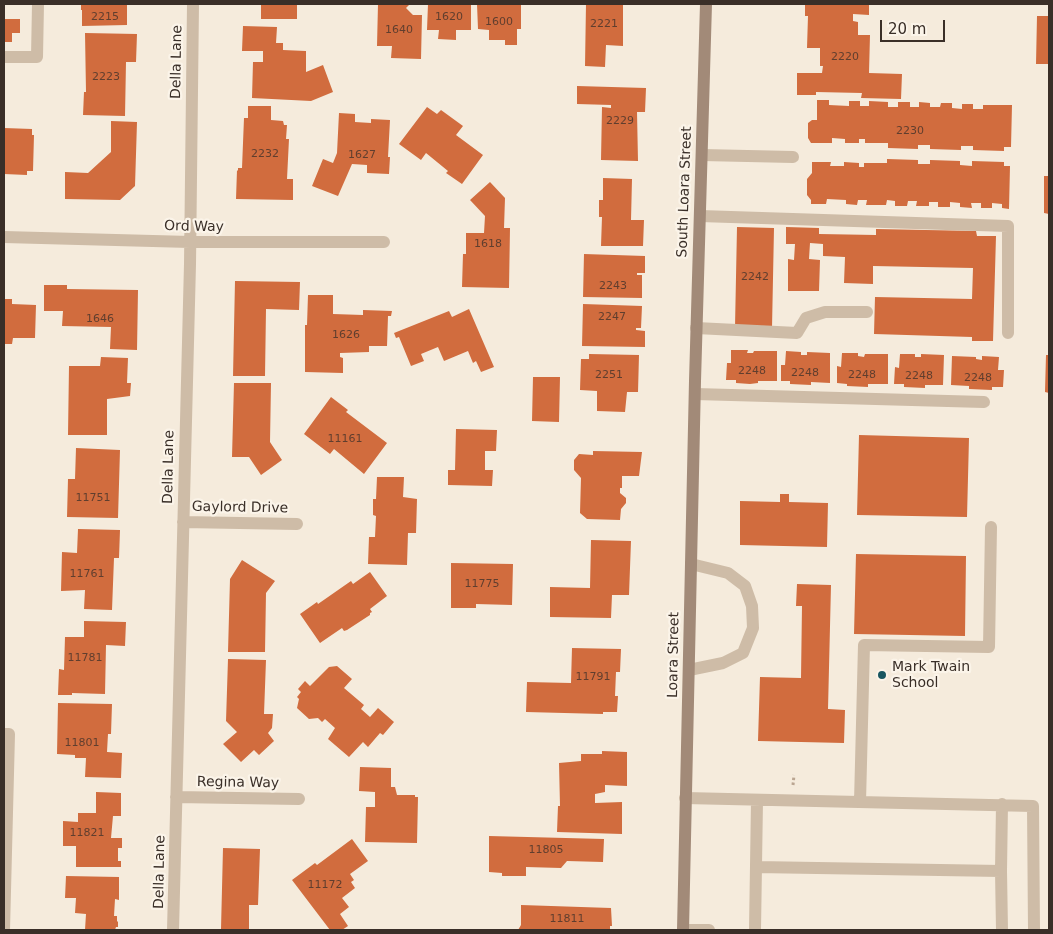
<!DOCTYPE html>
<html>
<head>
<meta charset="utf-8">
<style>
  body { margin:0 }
  #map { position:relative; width:1053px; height:934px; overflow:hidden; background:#f5ebdc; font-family:"DejaVu Sans",sans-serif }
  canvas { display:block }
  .frame { position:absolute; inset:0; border:5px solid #3a2f28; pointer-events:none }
  .scale { position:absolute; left:880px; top:20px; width:65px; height:22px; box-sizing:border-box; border:2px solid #3a2f28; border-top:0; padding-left:6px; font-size:15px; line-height:18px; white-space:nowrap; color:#3a2f28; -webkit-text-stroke:4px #fbf4e9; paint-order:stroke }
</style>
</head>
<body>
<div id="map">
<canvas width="1053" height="934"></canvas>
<div class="frame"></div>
<div class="scale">20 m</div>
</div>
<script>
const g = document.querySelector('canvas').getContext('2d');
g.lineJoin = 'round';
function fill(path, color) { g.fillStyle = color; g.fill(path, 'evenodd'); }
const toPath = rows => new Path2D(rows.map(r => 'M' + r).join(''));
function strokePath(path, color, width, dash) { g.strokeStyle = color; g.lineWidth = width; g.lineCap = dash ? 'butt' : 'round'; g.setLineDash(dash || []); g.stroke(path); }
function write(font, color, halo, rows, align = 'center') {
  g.font = font + ' "DejaVu Sans",sans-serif'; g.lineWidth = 4.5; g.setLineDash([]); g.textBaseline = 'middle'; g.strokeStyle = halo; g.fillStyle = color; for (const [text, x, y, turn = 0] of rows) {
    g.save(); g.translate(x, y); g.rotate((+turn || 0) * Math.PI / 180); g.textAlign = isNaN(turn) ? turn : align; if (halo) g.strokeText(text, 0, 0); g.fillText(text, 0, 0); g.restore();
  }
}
const building = toPath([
  [81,4,127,4,127,25,82,26,82,10,81,10],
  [261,4,297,4,297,19,261,19],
  [378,4,410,4,406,8,413,15,422,15,421,59,391,58,392,46,377,46],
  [428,4,471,4,471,30,456,30,456,40,438,39,439,30,427,30],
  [477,4,521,4,521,29,517,29,517,45,505,45,505,40,489,40,489,30,478,29],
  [586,4,623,4,623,46,606,45,605,67,585,66],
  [805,4,869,4,869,15,853,14,853,21,858,22,858,35,870,35,869,73,902,74,901,99,861,98,862,93,816,92,816,95,797,95,797,73,822,73,823,66,820,66,820,48,807,48,808,16,805,16],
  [1037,16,1049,16,1049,64,1036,64],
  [4,19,20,19,20,33,12,33,12,42,4,42],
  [243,26,277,27,276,43,283,43,283,50,306,51,306,72,323,65,333,92,311,101,252,98,253,62,263,62,263,51,242,51],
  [85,33,137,34,136,62,126,62,125,116,83,115,84,92,86,92],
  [577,86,646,88,645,112,637,112,638,161,601,160,602,107,611,108,611,105,577,104],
  [817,100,829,100,829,105,849,106,849,101,860,101,860,106,869,106,869,101,888,102,888,107,898,107,898,102,910,102,910,107,919,107,919,102,930,103,930,107,940,107,941,103,952,103,952,108,962,109,962,104,973,104,973,109,983,109,983,105,1012,105,1011,147,1004,147,1004,151,973,150,973,146,961,146,961,150,930,149,930,145,918,145,918,149,888,148,888,143,865,143,865,139,859,139,859,143,845,143,845,139,832,138,832,143,811,143,808,138,808,123,812,120,817,120],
  [248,106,271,106,271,120,283,121,284,125,287,125,286,139,289,139,287,179,293,179,293,200,236,199,237,170,238,171,238,168,242,168,244,118,248,118],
  [427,107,437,114,441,110,463,126,456,135,483,155,462,184,446,173,448,171,426,153,421,160,399,144],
  [339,113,355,114,355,122,371,123,371,119,390,120,388,157,390,157,389,174,367,173,367,165,352,164,338,196,312,186,323,159,333,163,337,153],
  [111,121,137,122,135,186,120,200,65,199,65,172,88,173,111,152],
  [4,128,32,129,32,135,34,135,33,171,27,171,27,175,4,174],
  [887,159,918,160,918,164,930,164,930,160,960,161,960,165,972,166,972,161,1004,162,1004,166,1010,166,1009,209,1002,208,1002,204,992,203,992,208,981,208,981,203,971,203,972,208,960,207,960,203,950,202,950,207,938,207,938,202,929,202,929,206,916,206,917,201,908,201,907,206,895,206,895,201,887,200,886,205,866,205,867,200,858,200,857,205,846,204,846,200,827,199,826,204,811,204,811,200,807,195,807,179,812,173,812,162,831,162,830,166,844,166,844,162,859,163,859,167,864,167,864,163,887,163],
  [1044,176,1049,176,1049,214,1044,213],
  [603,178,632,179,631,220,644,220,643,246,601,246,602,217,599,217,599,200,603,200],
  [490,182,505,198,504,228,510,228,509,288,462,287,463,254,466,254,466,233,484,233,485,216,470,200],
  [737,227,774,228,772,328,735,327],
  [786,227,819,228,819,234,876,235,876,229,976,231,977,236,996,236,993,341,972,341,972,337,874,334,875,297,972,299,973,268,873,266,873,284,844,283,845,257,823,256,823,244,810,243,809,259,820,260,819,291,788,291,788,259,794,260,795,244,786,244],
  [584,254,645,256,645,273,637,273,637,275,642,275,642,298,583,297],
  [235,281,300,282,299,310,266,309,265,376,233,376],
  [44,285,67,285,67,289,138,290,137,350,110,349,111,327,62,326,63,311,44,311],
  [308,295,333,295,333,314,363,315,363,310,392,311,391,316,388,316,387,346,369,346,369,352,340,353,340,357,343,358,343,373,305,372,305,325,307,325],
  [4,299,12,299,12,304,36,305,35,338,13,338,12,344,4,344],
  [583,304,642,306,641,328,636,328,636,330,645,331,645,347,582,346],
  [469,309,494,367,481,372,476,361,473,363,468,351,444,361,438,347,421,354,424,361,411,366,399,337,396,338,394,333,449,311,452,317],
  [731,350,748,350,747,353,753,353,754,351,777,351,777,381,758,381,758,383,750,384,736,383,736,380,726,380,727,363,731,363],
  [786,351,801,352,801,355,807,355,807,352,830,353,830,383,811,382,811,385,790,384,790,381,781,381,781,365,785,365],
  [842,353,858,353,858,356,864,357,865,354,888,354,888,384,868,384,868,387,847,386,847,384,837,383,837,366,841,367],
  [589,354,639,355,638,392,627,392,625,412,597,411,597,391,580,390,581,359,589,359],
  [900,354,915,354,915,357,921,357,921,354,944,355,943,385,925,385,925,388,904,387,904,384,894,384,895,367,899,368],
  [1046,355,1049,355,1049,393,1045,392],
  [952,356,976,357,976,359,982,360,982,356,999,357,998,370,1004,370,1003,387,992,387,992,390,969,389,969,386,951,385],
  [101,357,128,358,127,383,131,383,130,396,107,399,107,435,68,435,69,366,100,366],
  [533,377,560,377,559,422,532,421],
  [234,383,271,383,270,442,282,460,261,475,249,457,232,457],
  [331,397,348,410,346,412,387,443,364,474,334,449,330,454,304,434],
  [456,429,497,430,496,451,485,451,485,470,493,470,492,486,448,485,448,470,455,470],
  [859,435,969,438,967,517,857,515],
  [76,448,120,450,118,518,67,517,68,479,75,479],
  [593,451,642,452,639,476,622,476,622,488,620,488,620,493,626,498,626,503,621,509,620,520,587,519,580,513,581,478,574,470,574,460,579,454,593,455],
  [377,477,404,477,403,497,417,499,416,533,408,533,407,565,368,564,369,537,375,537,376,516,373,515,373,499,376,499],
  [780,494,789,494,789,502,828,503,827,547,740,545,740,501,780,502],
  [78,529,120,530,119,558,114,558,112,610,84,609,85,590,61,591,62,552,77,553],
  [591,540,631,541,629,595,612,595,611,618,550,617,550,587,590,588],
  [856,554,966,556,965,636,854,634],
  [242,560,275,581,266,593,265,652,228,652,230,579],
  [451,563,513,564,512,605,476,604,476,608,451,608],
  [370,572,387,596,370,609,372,612,370,613,370,615,347,630,344,631,342,628,320,643,300,614,317,602,318,604,351,581,353,584],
  [797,584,831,585,828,709,845,710,844,743,758,741,760,677,801,678,802,606,796,606],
  [84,621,126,622,125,646,106,645,105,694,72,693,72,695,58,695,59,669,64,670,65,637,84,637],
  [572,648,621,649,620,672,616,672,615,696,618,696,617,712,603,712,603,714,526,712,527,682,571,683],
  [228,659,266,660,264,714,273,714,272,728,268,733,274,741,259,755,254,750,241,762,223,744,237,732,226,721],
  [337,666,352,679,344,688,364,705,361,709,370,717,378,708,394,722,383,735,380,733,368,747,363,742,349,757,328,739,335,728,325,719,322,722,318,718,309,719,297,708,299,699,297,697,301,692,298,689,305,681,310,686,329,667],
  [58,703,112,704,111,734,108,734,107,752,122,753,121,778,85,777,86,758,75,758,75,755,57,754],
  [602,751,627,752,627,786,605,785,605,792,595,794,595,803,622,802,622,834,557,832,558,806,560,806,559,763,581,761,581,754,602,754],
  [360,767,391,768,391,787,395,787,397,795,415,795,415,797,418,797,417,843,365,842,366,807,375,807,375,792,359,791],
  [96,792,121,793,121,816,113,816,111,838,122,838,122,848,118,848,118,861,121,861,121,867,76,867,76,846,63,846,63,821,78,822,78,813,96,813],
  [489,836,604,839,603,862,567,861,561,868,526,867,526,876,502,876,502,873,489,872],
  [352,839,368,861,350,874,354,880,351,882,355,888,342,898,349,907,340,914,348,926,342,930,330,930,292,880,315,863,317,865],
  [223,848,260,849,258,905,249,905,249,930,221,929],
  [66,876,119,877,119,900,115,899,114,916,117,916,117,921,118,922,118,927,116,927,115,930,85,930,86,914,75,913,76,898,65,898],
  [521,905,611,908,612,926,610,926,610,930,518,930,521,925]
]);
const path = toPath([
  [793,785,794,775]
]);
const lane = toPath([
  [702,155,793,157],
  [700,216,1008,226,1008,333],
  [696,328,797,333,806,318,825,312,867,312],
  [695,394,984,402],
  [689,670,723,663,743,653,753,628,752,606,745,586,728,573,691,564],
  [4,734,9,734,4,930],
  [685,798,1033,806,1034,930],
  [860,802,864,645,989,647,991,527],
  [756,867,1001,871,1002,804],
  [1001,871,1002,930],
  [683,930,709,930],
  [755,930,757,801]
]);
const street = toPath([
  [4,57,37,57,38,4],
  [4,237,190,242,384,242],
  [183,522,297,524],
  [176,797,299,799],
  [173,930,190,264,193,4]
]);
const secondary = toPath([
  [683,930,695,381,706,4]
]);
const markers = [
  [882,675,5,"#195660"]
];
const numberNames = [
  ["2215",105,17],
  ["1620",449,17],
  ["1600",499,22],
  ["2221",604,24],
  ["1640",399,30],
  ["2220",845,57],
  ["2223",106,77],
  ["2229",620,121],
  ["2230",910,131],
  ["2232",265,154],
  ["1627",362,155],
  ["1618",488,244],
  ["2242",755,277],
  ["2243",613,286],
  ["2247",612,317],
  ["1646",100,319],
  ["1626",346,335],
  ["2248",752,371],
  ["2248",805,373],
  ["2251",609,375],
  ["2248",862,375],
  ["2248",919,376],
  ["2248",978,378],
  ["11161",345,439],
  ["11751",93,498],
  ["11761",87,574],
  ["11775",482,584],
  ["11781",85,658],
  ["11791",593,677],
  ["11801",82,743],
  ["11821",87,833],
  ["11805",546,850],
  ["11172",325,885],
  ["11811",567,919]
];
const streetNames = [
  ["Della Lane",177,62,-89],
  ["South Loara Street",685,192,-88],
  ["Ord Way",194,227,1],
  ["Della Lane",169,467,-89],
  ["Gaylord Drive",240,508,1],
  ["Loara Street",674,655,-89],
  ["Regina Way",238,783,1],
  ["Della Lane",160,872,-89]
];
const poiNames = [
  ["Mark Twain",892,667],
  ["School",892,683]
];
fill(building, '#d16c3e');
strokePath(path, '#baa591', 3, [2.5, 2.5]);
strokePath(lane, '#cebca7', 12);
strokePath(street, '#cebca7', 12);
strokePath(secondary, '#a28a78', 12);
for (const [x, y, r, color] of markers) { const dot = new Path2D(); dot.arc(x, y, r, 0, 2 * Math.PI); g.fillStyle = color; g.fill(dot); strokePath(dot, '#fbf4e9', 2); }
write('11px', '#603e2e', null, numberNames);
write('14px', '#3a2f28', '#fbf4e9', streetNames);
write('14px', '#3a2f28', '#fbf4e9', poiNames, 'left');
</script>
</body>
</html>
